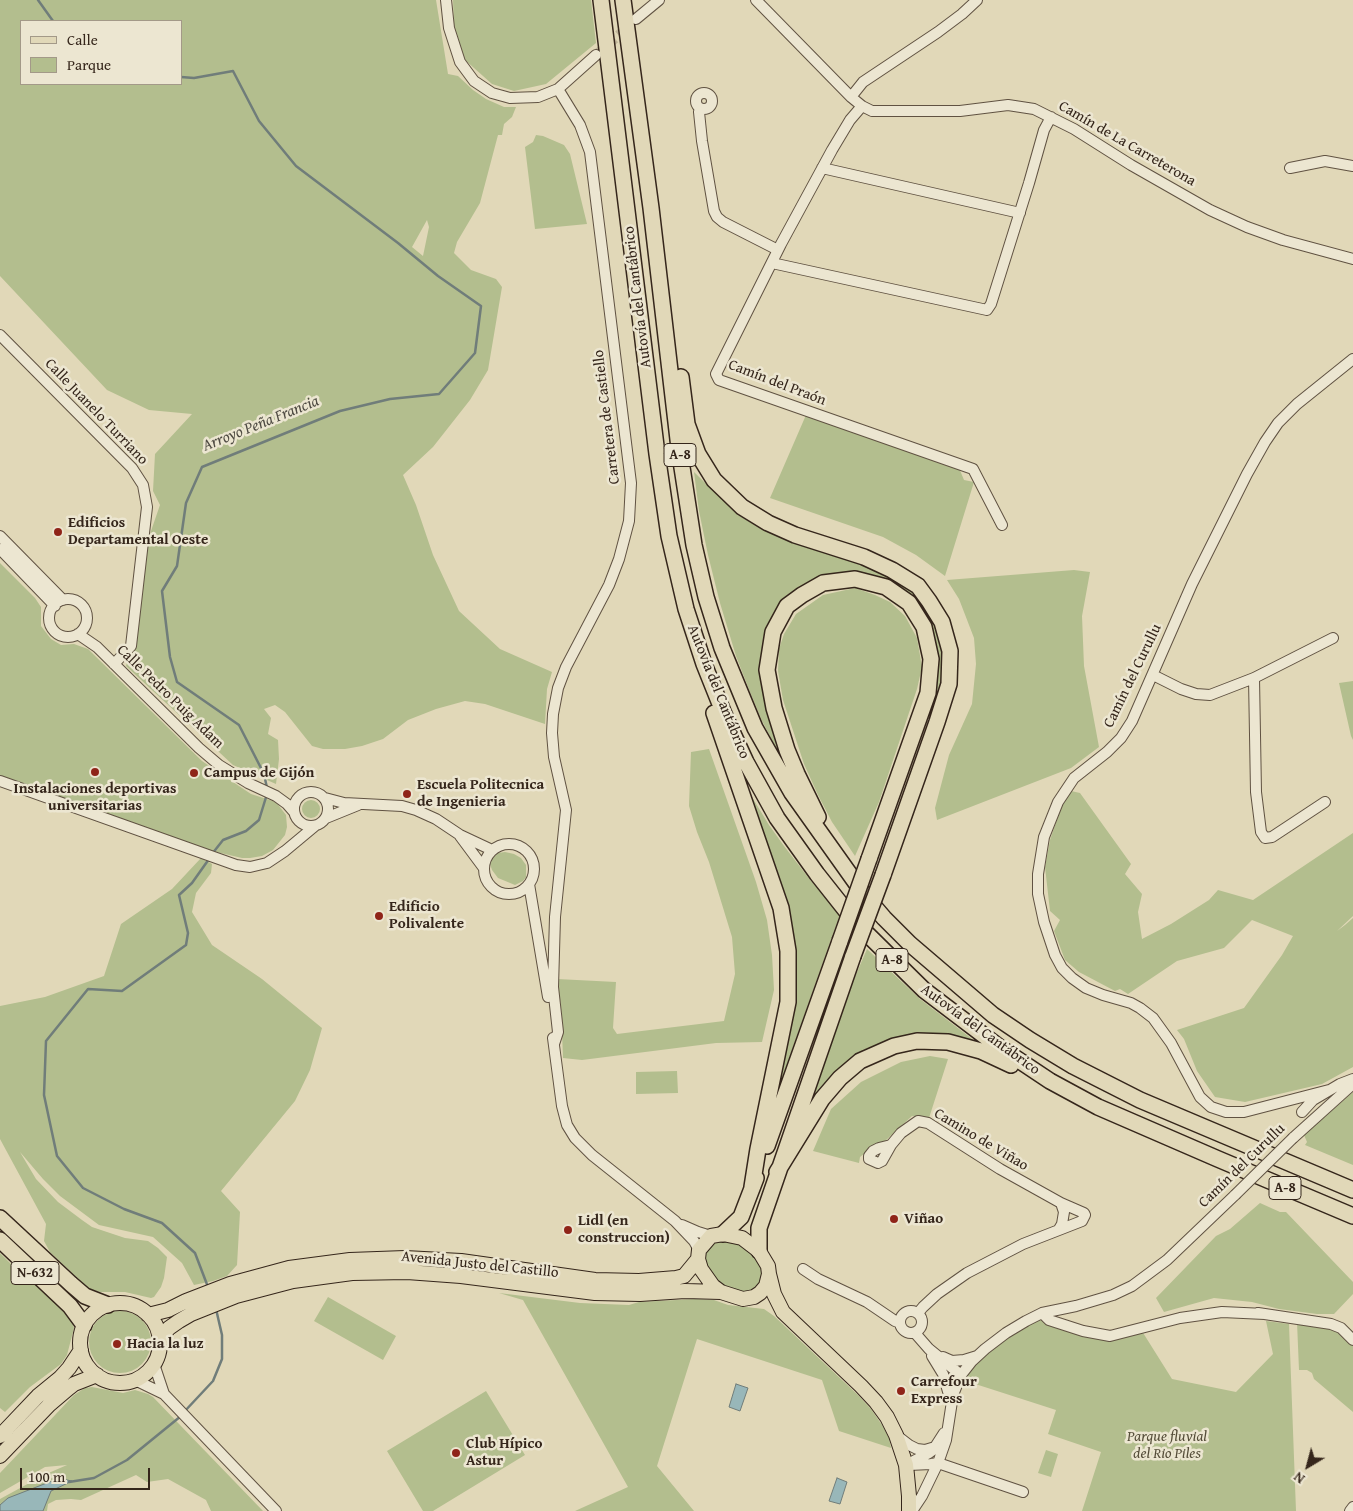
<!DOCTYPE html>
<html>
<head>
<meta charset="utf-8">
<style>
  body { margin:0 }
  #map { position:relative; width:1353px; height:1511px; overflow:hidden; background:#e1d8b8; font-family:"Gentium Book Plus",serif }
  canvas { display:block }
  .legend { position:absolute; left:20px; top:20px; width:162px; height:65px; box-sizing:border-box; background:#ece6d1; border:1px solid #a39988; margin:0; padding:6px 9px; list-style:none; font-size:15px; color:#35261b }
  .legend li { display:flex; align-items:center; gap:10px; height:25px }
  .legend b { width:25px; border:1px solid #a39988 }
  .north { position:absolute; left:1283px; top:1441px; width:50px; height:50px; -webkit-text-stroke:4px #ece6d1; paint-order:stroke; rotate:217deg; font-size:14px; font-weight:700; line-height:20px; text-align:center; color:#35261b }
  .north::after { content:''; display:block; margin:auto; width:18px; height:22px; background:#35261b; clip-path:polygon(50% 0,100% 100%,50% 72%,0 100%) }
  .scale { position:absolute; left:20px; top:1468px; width:130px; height:22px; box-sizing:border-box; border:2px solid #35261b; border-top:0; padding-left:6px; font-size:15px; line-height:18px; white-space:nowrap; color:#35261b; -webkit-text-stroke:4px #ece6d1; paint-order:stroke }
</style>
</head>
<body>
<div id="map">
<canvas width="1353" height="1511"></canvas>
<ul class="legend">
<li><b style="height:6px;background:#e1d8b8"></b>Calle</li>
<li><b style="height:14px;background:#b3be8e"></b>Parque</li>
</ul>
<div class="north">N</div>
<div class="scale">100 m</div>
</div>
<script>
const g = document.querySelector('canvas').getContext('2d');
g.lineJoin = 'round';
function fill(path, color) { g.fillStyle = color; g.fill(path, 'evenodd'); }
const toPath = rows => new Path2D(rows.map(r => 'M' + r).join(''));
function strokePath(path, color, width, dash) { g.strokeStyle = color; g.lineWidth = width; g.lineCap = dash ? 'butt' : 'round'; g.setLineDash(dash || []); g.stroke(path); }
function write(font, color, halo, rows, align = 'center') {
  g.font = font + ' "Gentium Book Plus",serif'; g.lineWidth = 5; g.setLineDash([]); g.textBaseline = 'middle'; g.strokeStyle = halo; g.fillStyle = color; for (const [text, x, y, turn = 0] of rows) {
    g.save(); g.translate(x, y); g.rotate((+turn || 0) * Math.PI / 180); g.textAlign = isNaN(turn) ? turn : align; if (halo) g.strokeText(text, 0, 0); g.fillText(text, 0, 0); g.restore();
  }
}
const green = toPath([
  [0,0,436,0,448,74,458,76,473,90,486,99,504,107,516,107,512,117,504,124,502,135,498,135,480,203,457,242,454,253,471,270,496,279,502,287,488,370,470,400,433,447,403,475,416,505,433,555,459,611,500,649,552,672,547,689,545,724,485,704,465,701,436,709,408,720,383,739,362,746,345,749,323,749,312,746,285,712,275,705,264,709,271,718,268,734,278,740,279,759,276,784,233,765,126,666,131,646,139,579,151,531,160,505,153,491,155,454,192,414,149,410,107,390,0,276],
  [21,21,181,21,181,84,21,84],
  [427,220,429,227,423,256,412,247],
  [453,0,591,0,596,43,546,84,514,91,492,84,465,60,454,28],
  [536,135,543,136,564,145,570,154,587,224,535,229,525,147,533,142],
  [806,415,959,468,964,480,974,482,945,576,916,555,883,537,770,498],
  [694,472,738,515,765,531,849,558,906,584,925,603,935,620,942,642,944,669,941,685,937,690,935,686,937,661,933,634,924,613,905,593,814,580,801,586,785,598,766,630,761,658,763,683,782,753,781,757,762,721,750,692,736,656,720,603,708,555,699,511],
  [0,563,35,598,41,607,41,626,51,639,61,645,74,644,88,649,202,761,239,786,251,794,276,802,286,815,287,827,285,835,273,850,262,856,250,858,242,858,199,848,0,776],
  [1074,570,1090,572,1082,616,1084,666,1099,747,1071,768,937,820,935,808,949,755,972,704,976,664,974,638,959,599,947,580],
  [855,588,875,595,890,602,905,616,917,638,922,667,917,689,879,802,855,856,832,822,818,795,804,764,783,700,778,671,779,649,784,634,796,614,823,595],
  [1353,681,1353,740,1351,736,1339,683],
  [709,749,756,882,767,920,772,955,774,990,762,1042,716,1043,582,1060,563,1058,561,1007,557,979,616,982,613,1028,617,1034,724,1021,735,974,732,937,709,862,697,832,689,806,691,752],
  [741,779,769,825,784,846,811,881,840,914,777,1092,790,937],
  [1071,791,1080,793,1131,864,1125,874,1142,894,1138,912,1142,939,1171,924,1209,900,1218,890,1253,900,1353,833,1353,916,1337,931,1345,925,1353,918,1353,1067,1322,1084,1245,1102,1215,1097,1197,1071,1184,1039,1177,1030,1244,1008,1282,955,1293,936,1252,920,1224,948,1177,961,1128,994,1120,989,1115,991,1079,972,1065,960,1054,931,1060,920,1050,911,1045,867,1050,840,1064,799],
  '302 809a9 9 0 1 1 18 0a9 9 0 1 1-18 0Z',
  [505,852,514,854,521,858,526,865,526,877,523,881,515,885,498,878,492,870,490,864,492,858,498,853],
  [201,858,212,864,211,873,196,893,192,912,212,945,262,979,322,1028,310,1070,295,1101,221,1191,240,1212,237,1265,227,1276,213,1281,194,1285,182,1263,153,1237,99,1225,60,1196,43,1179,20,1152,36,1179,58,1202,82,1220,92,1227,125,1238,148,1241,158,1248,167,1257,164,1278,161,1287,154,1297,151,1298,125,1292,100,1292,89,1289,50,1252,44,1241,46,1224,0,1139,0,1006,45,997,104,976,121,924,172,889],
  [867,949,920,999,980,1045,928,1034,903,1036,883,1042,863,1050,850,1060,824,1086,812,1101,848,993],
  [930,1056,948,1059,929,1118,912,1116,884,1142,874,1146,860,1157,859,1163,813,1151,831,1109,861,1082,901,1062],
  [677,1071,678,1093,636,1094,636,1072],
  [1353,1092,1353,1165,1305,1145,1307,1142,1304,1135],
  [1260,1203,1280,1212,1286,1212,1353,1282,1353,1294,1334,1314,1317,1314,1279,1309,1252,1302,1214,1298,1164,1312,1156,1298,1216,1236,1230,1229],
  [742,1238,768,1266,754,1297,713,1286,699,1250,704,1243],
  [0,1253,17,1270,27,1276,55,1302,71,1318,74,1328,67,1355,61,1364,30,1387,5,1412,0,1408],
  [499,1293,580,1303,629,1305,639,1302,695,1299,714,1300,728,1305,764,1309,774,1316,858,1395,871,1409,882,1425,889,1438,891,1448,839,1431,822,1380,697,1339,657,1466,694,1511,575,1511,628,1487,523,1300],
  [328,1297,396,1336,383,1360,314,1321],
  '89 1342a31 31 0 1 1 62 0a31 31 0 1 1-62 0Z',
  [1042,1313,1110,1336,1140,1328,1172,1379,1236,1392,1273,1354,1266,1321,1289,1324,1296,1511,1082,1511,1101,1452,1048,1434,1056,1410,966,1381,961,1375,972,1361],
  [1297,1322,1326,1327,1335,1330,1353,1346,1353,1412,1314,1379,1312,1373,1307,1370,1299,1370],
  [92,1387,123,1393,135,1390,148,1394,153,1397,263,1511,211,1511,206,1500,168,1479,147,1482,136,1475,81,1500,71,1499,56,1500,48,1504,47,1511,0,1511,0,1499,44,1475,67,1465,45,1467,0,1493,0,1473,74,1395,85,1388],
  [486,1391,525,1455,433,1511,423,1511,387,1451],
  [1046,1450,1058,1454,1051,1477,1038,1473]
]);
const water = toPath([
  [736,1384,748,1388,740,1411,729,1407,736,1384],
  [837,1478,847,1482,840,1504,829,1501,837,1478],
  [62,1479,72,1481,51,1491,43,1511,0,1511,0,1505,8,1498,52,1481,62,1479]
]);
const stream = toPath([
  [38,0,53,21],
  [181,77,194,78,233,71,259,121,296,166,398,243,438,276,481,306,475,353,439,394,390,399,340,411,202,467,186,503,177,566,162,591,170,657,177,682,239,725,264,774,267,788],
  [212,854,223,840,246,831,259,820,267,794],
  [208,1287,195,1253,162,1223,124,1209,83,1188,57,1156,44,1095,46,1041,88,989,122,991,186,945,188,933,179,895,192,883,209,859],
  [184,1412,213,1381,222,1359,222,1335,216,1309],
  [69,1482,94,1478,127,1460,181,1416]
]);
const minorTunnel = toPath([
  [596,55,629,26]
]);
const minor = toPath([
  [446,0,449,28,460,62,474,81,492,93,510,98,538,97,558,89,596,55],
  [756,0,851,97,862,106,872,111,960,111,1008,105,1034,109,1074,129,1131,165,1210,210,1247,227,1283,240,1353,259],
  [636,19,659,0],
  '696 101a8 8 0 1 1 16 0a8 8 0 1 1-16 0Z',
  [851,97,863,82,938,32,962,14,977,0],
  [862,106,850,120,832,150,781,244,716,374,719,380,973,469,1002,525],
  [700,108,699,112,702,141,714,211,717,217,723,222,778,250],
  [822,168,1020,213],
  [1290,168,1325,161,1353,166],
  [772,263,987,310,991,304,1029,183,1044,130,1051,117],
  [0,335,132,468,143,485,147,507,131,646,114,664],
  [0,536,63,600],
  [0,549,55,606],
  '49 618a19 19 0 1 1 38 0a19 19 0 1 1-38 0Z',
  [78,634,97,647,199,748,219,765,248,783,276,796,287,804,294,812],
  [1153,675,1181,689,1196,694,1210,695,1254,678,1333,638],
  [1254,678,1256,792,1261,832,1265,838,1272,837,1325,802],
  [0,781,236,865,250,867,267,863,285,851,315,826],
  '294 809a17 17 0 1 1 34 0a17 17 0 1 1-34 0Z',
  [325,798,344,803,402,806,416,810,436,819,460,835,492,850],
  [326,818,358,805],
  [460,836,483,867],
  '484 869a25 25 0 1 1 50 0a25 25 0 1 1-50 0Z',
  [529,884,548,997],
  [553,1038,562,1106,567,1125,575,1138,592,1155,675,1221,694,1241,699,1250],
  [554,1044,558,1032,553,987,555,917,566,810,554,757,552,733,553,714,558,688,566,667,609,585,619,559,629,521,631,483,590,152,580,125,558,89],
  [1329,1090,1244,1112,1226,1112,1211,1107,1200,1097,1171,1043,1153,1018,1140,1008,1131,1003,1103,995,1086,988,1072,978,1062,968,1055,955,1044,922,1038,894,1038,874,1044,837,1058,802,1074,778,1107,752,1121,738,1132,721,1192,584,1247,474,1265,442,1278,423,1297,404,1353,359],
  [1302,1112,1313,1100,1340,1084,1353,1079],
  [1293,1138,1353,1084],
  [891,1145,879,1148,873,1151,869,1156,869,1159,878,1163,882,1161,891,1145,901,1133,918,1121,928,1123,1000,1169,1061,1203],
  [682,1225,698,1232,711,1236],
  [803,1269,818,1279,867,1302,895,1321,900,1323],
  '900 1322a11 11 0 1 1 22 0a11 11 0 1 1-22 0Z',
  [918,1313,923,1307,937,1294,967,1273,1023,1244,1082,1221,1085,1215,1084,1213,1061,1203,1064,1212,1062,1224,1059,1229],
  [1042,1313,1049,1320,1083,1331,1110,1336,1180,1318,1222,1312,1265,1314],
  [1258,1313,1331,1324,1341,1328,1353,1340],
  [915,1333,929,1349,961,1375],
  [932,1356,943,1374,951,1402],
  [943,1357,952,1361,964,1360,977,1356],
  [154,1364,164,1394,276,1511],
  [135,1380,164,1394],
  [896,1435,909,1445,917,1449,925,1450,935,1447,944,1433],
  [938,1463,1023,1492],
  [906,1465,929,1453,933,1450],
  [909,1465,931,1464,938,1463],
  [912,1511,922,1496,938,1463,946,1440,953,1395,961,1375,972,1361,985,1349,1006,1333,1026,1321,1042,1313,1076,1306,1113,1295,1132,1286,1167,1260,1235,1195],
  [1350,1511,1353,1507]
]);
const major = toPath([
  [723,1234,742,1238,759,1251,768,1266,769,1274,766,1286,760,1293,754,1297,743,1299,721,1292,713,1286,701,1269,698,1259,699,1250,711,1236,723,1234],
  [769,1274,774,1294,783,1312,861,1386,876,1402,887,1417,896,1435,906,1465,909,1496,909,1511],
  '80 1343a40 40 0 1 1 80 0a40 40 0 1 1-80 0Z',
  [148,1315,168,1310,186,1301,230,1284,289,1268,350,1260,405,1258,461,1261,595,1280,639,1281,676,1278,684,1276,698,1259],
  [160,1338,169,1328,179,1321,191,1314,236,1296,293,1281,352,1273,407,1272,461,1276,595,1293,640,1294,685,1291,721,1292],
  [0,1436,38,1396,60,1378,69,1368,81,1350],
  [0,1456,49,1405,69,1388,74,1384,97,1375]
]);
const highway = toPath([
  [601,0,657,454,669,536,686,609,704,664,724,714,746,762,777,818,817,874,855,922,924,990,999,1047,1050,1081,1098,1107,1218,1159,1353,1216],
  [623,0,651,208,679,448,694,545,706,597,722,648,755,728,792,793,866,897,884,918,910,944,993,1015,1030,1040,1073,1066,1140,1100,1353,1190],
  [681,377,687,424,698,454,714,480,742,507,768,523,795,535,864,557,892,570,918,586,929,601,942,622,950,651,949,684,937,722,883,875],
  [714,713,781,908,788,951,788,1002,758,1149,752,1187],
  [818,817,797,774,787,750,774,708,767,670,773,632,787,606,802,595,823,583,855,579,886,587,909,603,924,627,931,659,928,693,869,859],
  [767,1146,840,941],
  [777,1172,822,1099,840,1078,860,1061,894,1046,917,1041,948,1042,981,1051,1011,1065],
  [0,1218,71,1284,85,1296,108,1305],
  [723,1234,741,1217,756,1178],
  [0,1240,70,1306,84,1325],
  [759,1251,759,1228,853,956]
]);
const minorBridge = toPath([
  [1235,1195,1293,1138]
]);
const highwayBridge = toPath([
  [840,941,869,859],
  [853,956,883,875]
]);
const markers = [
  [58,532,5,"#8f2418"],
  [95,772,5,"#8f2418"],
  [194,773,5,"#8f2418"],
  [407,794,5,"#8f2418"],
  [379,916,5,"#8f2418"],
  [894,1219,5,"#8f2418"],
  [568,1230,5,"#8f2418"],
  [117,1344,5,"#8f2418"],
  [901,1391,5,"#8f2418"],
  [456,1453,5,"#8f2418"]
];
const shields = [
  [680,455,32],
  [892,960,32],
  [1285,1188,32],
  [35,1273,48]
];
const shieldNames = [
  ["A-8",680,455],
  ["A-8",892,960],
  ["A-8",1285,1188],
  ["N-632",35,1273]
];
const streetNames = [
  ["Camín de La Carreterona",1127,144,30],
  ["Autovía del Cantábrico",638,297,-97],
  ["Camín del Praón",777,383,21],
  ["Calle Juanelo Turriano",96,412,46],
  ["Carretera de Castiello",607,417,-97],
  ["Camín del Curullu",1133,676,-64],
  ["Autovía del Cantábrico",718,692,68],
  ["Calle Pedro Puig Adam",170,697,44],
  ["Autovía del Cantábrico",980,1030,36],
  ["Camino de Viñao",981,1140,31],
  ["Camín del Curullu",1242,1166,-44],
  ["Avenida Justo del Castillo",480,1265,6]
];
const poiNames = [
  ["Edificios",68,523],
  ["Departamental Oeste",68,540],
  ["Campus de Gijón",204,773],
  ["Escuela Politecnica",417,785],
  ["de Ingenieria",417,802],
  ["Instalaciones deportivas",95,789,"center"],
  ["universitarias",95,806,"center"],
  ["Edificio",389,907],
  ["Polivalente",389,924],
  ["Viñao",904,1219],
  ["Lidl (en",578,1221],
  ["construccion)",578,1238],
  ["Hacia la luz",127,1344],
  ["Carrefour",911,1382],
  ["Express",911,1399],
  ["Club Hípico",466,1444],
  ["Astur",466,1461]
];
const parkNames = [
  ["Parque fluvial",1167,1437],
  ["del Rio Piles",1167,1454]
];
const waterNames = [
  ["Arroyo Peña Francia",261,424,-22]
];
fill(green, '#b3be8e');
fill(water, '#98b7b9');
strokePath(water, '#707d7a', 1);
strokePath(stream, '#707d7a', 2.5);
strokePath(minorTunnel, '#bfb499', 10, [10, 5]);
strokePath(minor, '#605242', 12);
strokePath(major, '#35261b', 16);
strokePath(highway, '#35261b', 18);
strokePath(minor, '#ece6d1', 10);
strokePath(major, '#e1d8b8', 14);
strokePath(highway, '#e1d8b8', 15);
strokePath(minorBridge, '#605242', 12, []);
strokePath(highwayBridge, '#35261b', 18, []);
strokePath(minorBridge, '#ece6d1', 10);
strokePath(highwayBridge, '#e1d8b8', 15);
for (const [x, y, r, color] of markers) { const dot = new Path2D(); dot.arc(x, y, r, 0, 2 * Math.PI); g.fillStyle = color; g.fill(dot); strokePath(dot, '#ece6d1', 2); }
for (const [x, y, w] of shields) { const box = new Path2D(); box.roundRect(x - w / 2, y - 11.5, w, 23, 4); g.fillStyle = '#ece6d1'; g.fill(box); strokePath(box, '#35261b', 1); }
write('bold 14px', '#35261b', null, shieldNames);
write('15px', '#35261b', '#ece6d1', streetNames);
write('bold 15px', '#35261b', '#ece6d1', poiNames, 'left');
write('italic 15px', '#544c38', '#ece6d1', parkNames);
write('italic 16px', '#4e4a42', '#ece6d1', waterNames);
</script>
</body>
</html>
